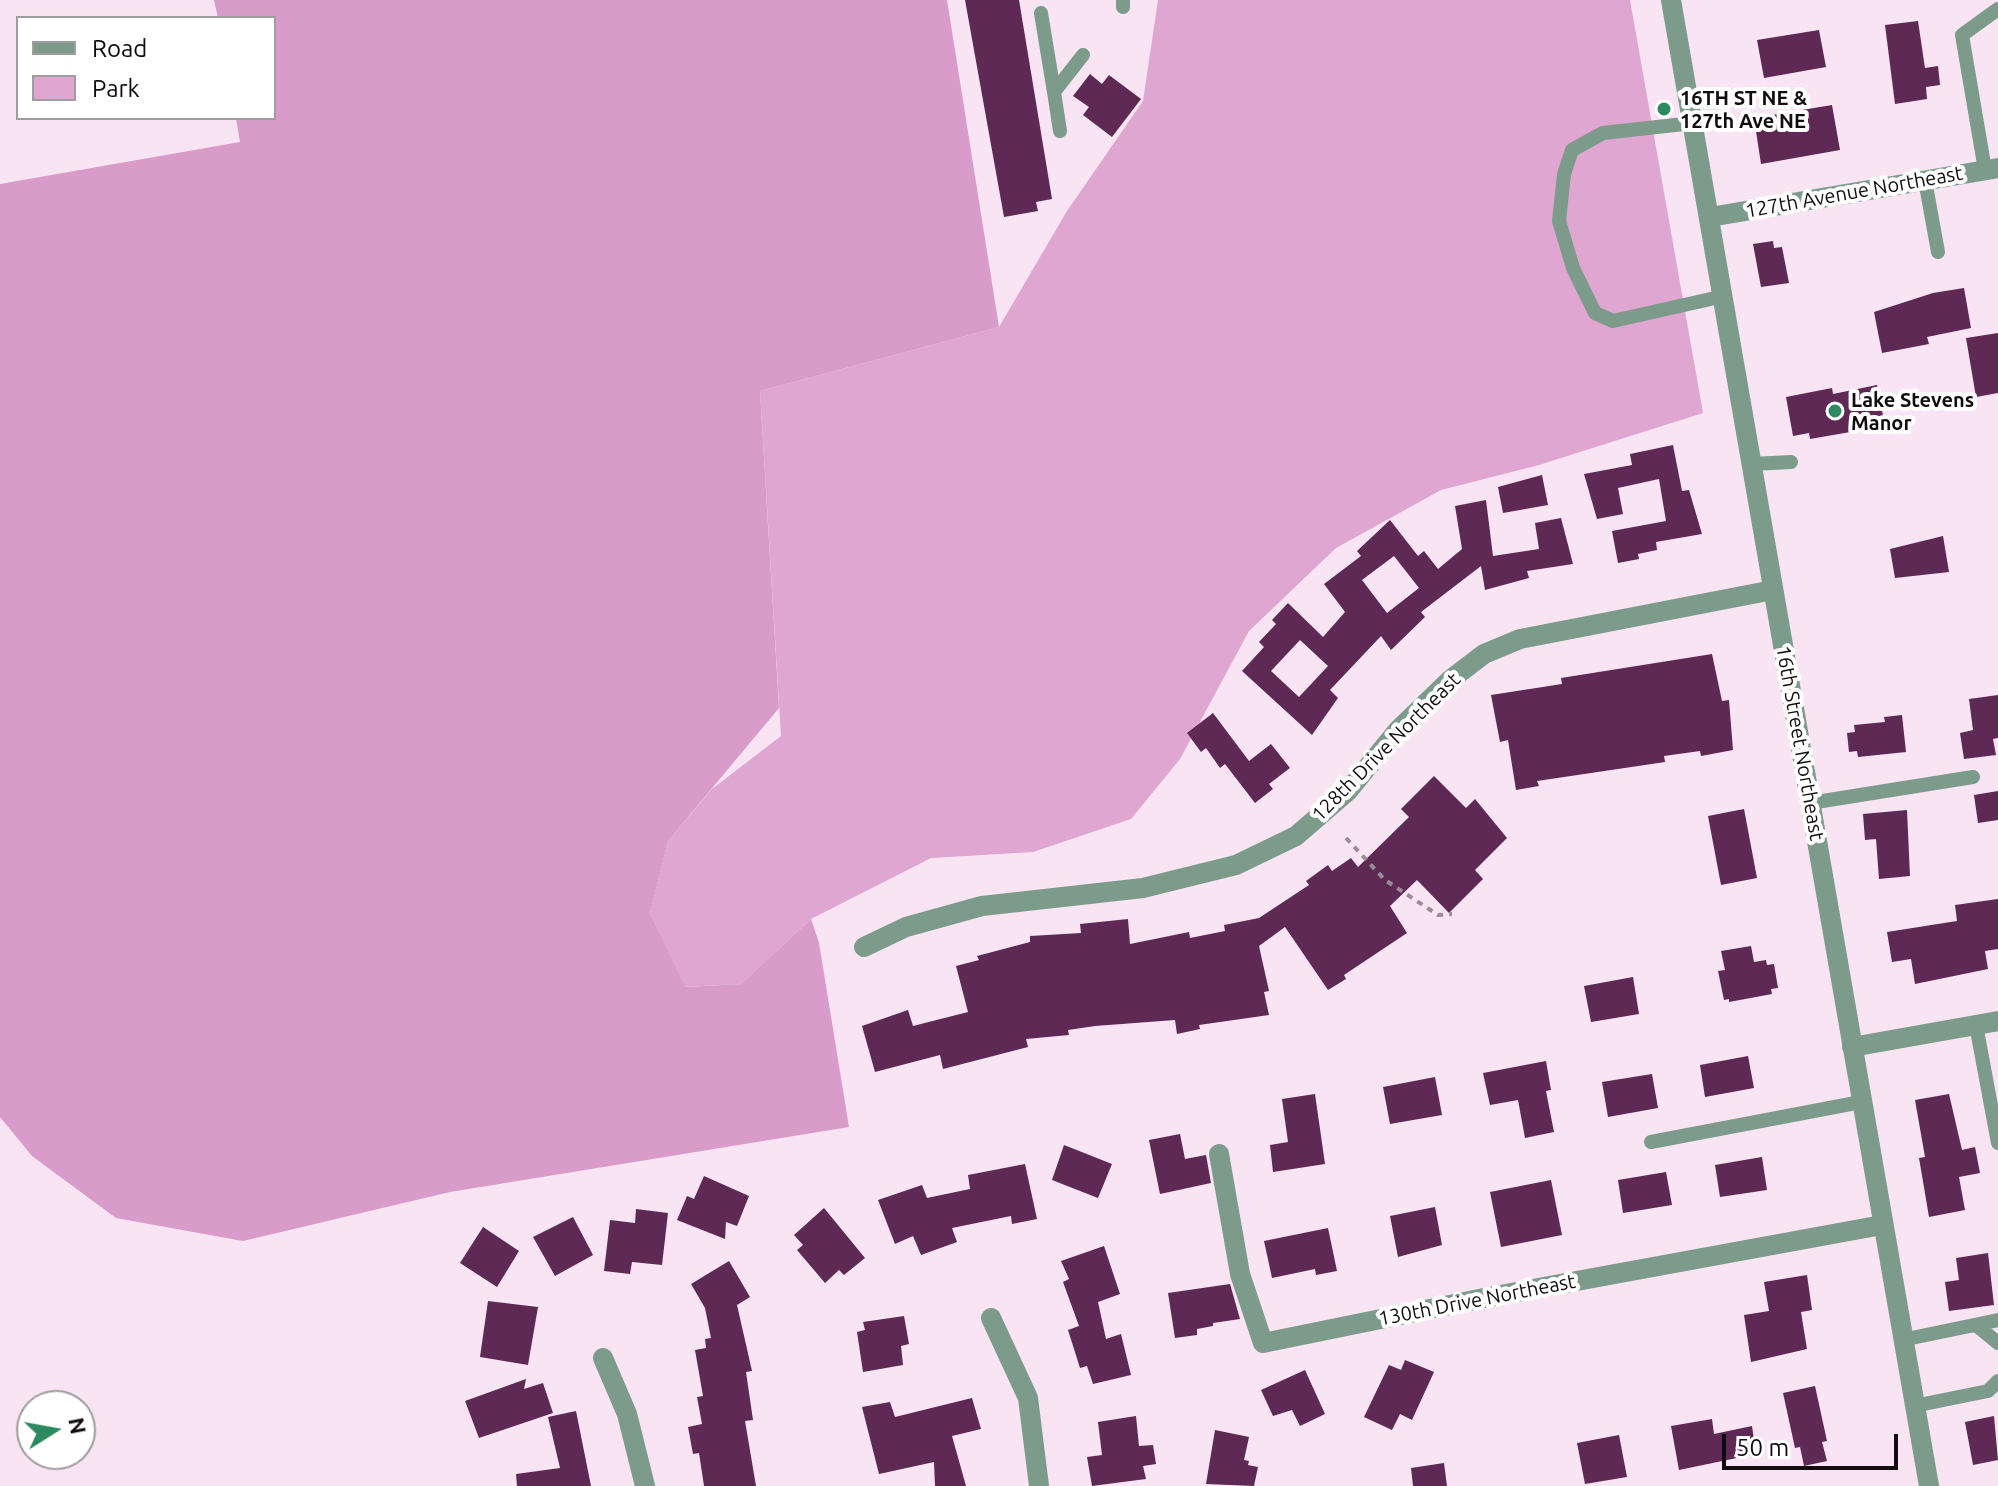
<!DOCTYPE html>
<html>
<head>
<meta charset="utf-8">
<style>
  body { margin:0 }
  #map { position:relative; width:1998px; height:1486px; overflow:hidden; background:#f8e4f3; font-family:Ubuntu,sans-serif }
  canvas { display:block }
  .legend { position:absolute; left:16px; top:16px; width:260px; height:104px; box-sizing:border-box; background:#fff; border:2px solid #a09d9f; margin:0; padding:10px 14px; list-style:none; font-size:24px; color:#110b10 }
  .legend li { display:flex; align-items:center; gap:16px; height:40px }
  .legend b { width:40px; border:2px solid #a09d9f }
  .north { position:absolute; left:16px; top:1390px; width:80px; height:80px; box-sizing:border-box; background:#fff; border:2px solid #a09d9f; border-radius:50%; rotate:79deg; font-size:22px; font-weight:700; line-height:32px; text-align:center; color:#110b10 }
  .north::after { content:''; display:block; margin:auto; width:28px; height:36px; background:#2d895f; clip-path:polygon(50% 0,100% 100%,50% 72%,0 100%) }
  .scale { position:absolute; left:1722px; top:1434px; width:176px; height:36px; box-sizing:border-box; border:4px solid #110b10; border-top:0; padding-left:10px; font-size:24px; line-height:28px; white-space:nowrap; color:#110b10; -webkit-text-stroke:6px #fff; paint-order:stroke }
</style>
</head>
<body>
<div id="map">
<canvas width="1998" height="1486"></canvas>
<ul class="legend">
<li><b style="height:10px;background:#7c9b8a"></b>Road</li>
<li><b style="height:22px;background:#dea6d0"></b>Park</li>
</ul>
<div class="north">N</div>
<div class="scale">50 m</div>
</div>
<script>
const g = document.querySelector('canvas').getContext('2d');
g.lineJoin = 'round';
function fill(path, color) { g.fillStyle = color; g.fill(path, 'evenodd'); }
const toPath = rows => new Path2D(rows.map(r => 'M' + r).join(''));
function strokePath(path, color, width, dash) { g.strokeStyle = color; g.lineWidth = width; g.lineCap = dash ? 'butt' : 'round'; g.setLineDash(dash || []); g.stroke(path); }
function write(font, color, halo, rows, align = 'center') {
  g.font = font + ' Ubuntu,sans-serif'; g.lineWidth = 8; g.setLineDash([]); g.textBaseline = 'middle'; g.strokeStyle = halo; g.fillStyle = color; for (const [text, x, y, turn = 0] of rows) {
    g.save(); g.translate(x, y); g.rotate((+turn || 0) * Math.PI / 180); g.textAlign = isNaN(turn) ? turn : align; if (halo) g.strokeText(text, 0, 0); g.fillText(text, 0, 0); g.restore();
  }
}
const green = toPath([
  [1158,0,1630,0,1703,413,1539,465,1441,490,1336,548,1249,631,1180,759,1131,819,1033,852,931,858,811,919,741,984,684,987,650,913,668,841,712,789,781,736,760,391,999,327,1067,211,1143,101]
]);
const forest = toPath([
  [214,0,947,0,999,327,760,391,779,708,668,841,650,913,685,987,741,984,811,919,819,943,849,1127,450,1192,243,1241,116,1218,32,1156,0,1117,0,184,240,142,236,118,274,118,274,18,218,18]
]);
const building = toPath([
  [965,0,1019,0,1052,199,1036,202,1038,211,1004,217],
  [1918,21,1925,68,1938,66,1940,85,1926,87,1927,99,1895,104,1885,25],
  [1819,30,1826,67,1764,78,1757,40],
  [1090,74,1102,84,1109,75,1141,99,1112,137,1083,115,1089,107,1073,96],
  [1832,105,1840,150,1761,164,1754,118],
  [1773,241,1774,248,1782,247,1789,283,1761,287,1753,244],
  [1964,288,1971,328,1927,337,1929,344,1882,353,1874,312,1933,293],
  [1998,333,1998,393,1976,397,1966,338],
  [1877,385,1885,426,1810,439,1809,433,1793,436,1786,397,1832,388,1833,394],
  [1673,445,1682,491,1689,490,1702,534,1656,542,1657,550,1638,554,1639,559,1618,563,1612,531,1666,521,1659,479,1618,488,1623,514,1597,519,1584,474,1632,465,1630,454],
  [1542,475,1548,505,1503,513,1498,487],
  [1486,500,1493,556,1539,549,1535,523,1561,518,1573,564,1527,571,1529,578,1485,590,1481,566,1421,612,1425,617,1391,650,1381,636,1330,690,1338,698,1312,735,1242,671,1264,647,1259,642,1276,624,1272,620,1288,603,1323,637,1345,612,1324,584,1361,556,1357,551,1390,520,1418,556,1424,551,1438,569,1462,549,1455,506],
  [1394,556,1419,588,1387,613,1362,580],
  [1300,640,1328,666,1299,697,1271,671],
  [1943,536,1949,572,1895,578,1890,549],
  [1712,654,1722,701,1729,700,1733,750,1701,756,1700,751,1664,756,1665,762,1537,781,1539,786,1516,790,1508,740,1500,742,1491,695,1562,684,1561,678],
  [1998,695,1998,738,1993,739,1996,755,1964,759,1960,733,1973,730,1969,699],
  [1213,713,1249,761,1271,744,1290,768,1269,784,1273,789,1255,803,1225,764,1220,768,1206,748,1201,752,1187,733],
  [1902,715,1906,752,1858,757,1857,751,1849,752,1847,733,1855,732,1854,725,1885,722,1884,717],
  [1434,776,1466,808,1475,799,1507,838,1475,870,1483,879,1449,913,1417,880,1390,906,1407,933,1344,975,1346,979,1328,990,1285,927,1259,946,1269,991,1264,992,1269,1015,1199,1025,1200,1029,1177,1034,1175,1020,1095,1026,1068,1030,1069,1035,1026,1039,1028,1047,943,1069,940,1055,875,1072,862,1026,908,1010,913,1026,968,1012,956,966,979,960,977,956,1030,942,1030,936,1081,933,1080,924,1128,919,1130,944,1189,932,1190,938,1225,931,1224,925,1259,918,1309,885,1306,881,1328,865,1332,871,1351,858,1358,867,1409,817,1401,809],
  [1998,791,1998,820,1978,823,1974,795],
  [1744,809,1757,878,1721,885,1708,816],
  [1907,810,1910,876,1879,879,1876,839,1865,840,1863,814],
  [1998,899,1998,949,1985,951,1988,969,1915,984,1911,959,1892,962,1887,932,1957,921,1955,905],
  [1751,946,1754,962,1766,960,1767,965,1774,964,1778,988,1771,989,1772,994,1729,1002,1729,999,1724,1000,1718,971,1725,970,1721,951],
  [1633,977,1639,1014,1591,1022,1584,986],
  [1748,1056,1754,1088,1705,1097,1700,1065],
  [1546,1061,1551,1090,1546,1091,1554,1132,1525,1138,1518,1100,1490,1105,1483,1073],
  [1652,1074,1658,1108,1608,1117,1602,1082],
  [1435,1077,1442,1115,1390,1124,1383,1087],
  [1315,1094,1325,1164,1273,1172,1270,1145,1288,1142,1282,1099],
  [1949,1094,1962,1150,1975,1147,1980,1173,1959,1177,1965,1210,1929,1217,1919,1158,1925,1157,1915,1100],
  [1180,1134,1185,1159,1206,1155,1211,1183,1160,1194,1149,1140],
  [1064,1145,1112,1164,1098,1198,1052,1180],
  [1762,1157,1767,1190,1720,1197,1715,1165],
  [1025,1164,1037,1219,1012,1224,1011,1216,952,1228,957,1242,921,1255,913,1236,895,1244,878,1200,922,1185,927,1198,970,1189,968,1175],
  [1666,1172,1672,1205,1623,1213,1618,1180],
  [704,1176,749,1196,737,1226,726,1222,725,1239,677,1220,687,1196,694,1199],
  [1551,1180,1562,1235,1501,1247,1490,1192],
  [1435,1207,1442,1245,1398,1257,1390,1216],
  [824,1208,865,1258,844,1275,839,1270,825,1283,797,1250,803,1245,794,1235],
  [636,1209,668,1213,662,1265,632,1262,630,1274,604,1271,610,1220,635,1223],
  [573,1217,593,1255,555,1276,533,1237],
  [483,1227,519,1251,497,1287,460,1263],
  [1328,1228,1337,1271,1316,1275,1315,1269,1272,1278,1264,1241],
  [1104,1246,1120,1294,1098,1302,1106,1339,1121,1334,1131,1375,1093,1384,1087,1366,1080,1368,1068,1330,1079,1326,1063,1282,1069,1279,1061,1261],
  [1988,1253,1994,1305,1949,1311,1945,1282,1959,1280,1956,1258],
  [729,1261,750,1297,737,1305,752,1371,746,1372,753,1420,745,1421,756,1486,704,1486,699,1453,693,1454,688,1427,702,1424,697,1397,703,1396,695,1350,706,1348,705,1339,711,1338,705,1308,691,1284],
  [1807,1275,1812,1310,1801,1312,1807,1349,1751,1362,1744,1315,1769,1311,1764,1282],
  [1230,1284,1240,1319,1213,1323,1213,1326,1197,1329,1197,1335,1175,1338,1168,1293],
  [488,1301,538,1307,528,1365,480,1357],
  [904,1316,909,1344,901,1346,903,1365,863,1372,857,1332,865,1330,863,1322],
  [1405,1360,1434,1372,1412,1420,1400,1414,1392,1430,1364,1417,1389,1365,1401,1370],
  [1305,1370,1325,1414,1300,1426,1292,1410,1273,1416,1261,1390],
  [526,1379,524,1389,543,1383,553,1413,479,1438,465,1401],
  [1815,1386,1827,1441,1822,1442,1827,1461,1804,1466,1800,1447,1795,1448,1783,1393],
  [972,1398,981,1429,952,1436,966,1486,935,1486,934,1462,879,1474,862,1407,890,1402,895,1417],
  [576,1411,591,1486,517,1486,516,1474,560,1468,548,1417],
  [1136,1416,1139,1446,1153,1445,1156,1464,1143,1466,1146,1479,1092,1486,1087,1457,1102,1455,1098,1422],
  [1994,1416,1998,1460,1973,1465,1965,1422],
  [1712,1419,1714,1434,1752,1426,1756,1454,1679,1470,1671,1426],
  [1215,1430,1249,1437,1244,1460,1249,1461,1248,1465,1258,1467,1254,1486,1206,1484],
  [1619,1435,1627,1477,1585,1484,1577,1443],
  [1444,1463,1447,1486,1413,1486,1411,1468]
]);
const path = toPath([
  [1346,838,1385,880,1438,915,1452,914]
]);
const service = toPath([
  [1123,0,1123,7],
  [1041,13,1054,92],
  [1693,123,1603,133,1572,150,1564,174,1559,221,1573,268,1595,313,1613,321,1724,296],
  [1060,131,1054,92,1083,55],
  [1985,170,1962,35,1998,9],
  [1925,180,1938,252],
  [1752,464,1791,462],
  [1810,803,1973,777],
  [1976,1025,1998,1143],
  [1651,1142,1861,1102],
  [1976,1325,1998,1343],
  [1902,1340,1998,1320],
  [1914,1406,1988,1391,1998,1381]
]);
const minor = toPath([
  [1710,217,1998,168],
  [864,947,906,927,982,906,1143,888,1236,865,1296,836,1348,791,1398,730,1450,680,1484,654,1520,639,1773,590],
  [1852,1047,1998,1021],
  [1219,1154,1240,1274,1263,1343,1484,1298,1882,1225],
  [991,1318,1028,1398,1039,1486],
  [603,1358,627,1414,645,1486]
]);
const tertiary = toPath([
  [1671,0,1929,1486]
]);
const markers = [
  [1664,109,8,"#2d895f"],
  [1835,411,8,"#2d895f"]
];
const poiNames = [
  ["16TH ST NE &",1680,98],
  ["127th Ave NE",1680,121],
  ["Lake Stevens",1851,400],
  ["Manor",1851,423]
];
const streetNames = [
  ["127th Avenue Northeast",1854,192,-10],
  ["16th Street Northeast",1800,743,80],
  ["128th Drive Northeast",1386,747,-45],
  ["130th Drive Northeast",1477,1300,-11]
];
fill(green, '#dea6d0');
fill(forest, '#d99bca');
fill(building, '#5e2954');
strokePath(path, '#9b8c97', 4, [6, 6]);
strokePath(service, '#7c9b8a', 14);
strokePath(minor, '#7c9b8a', 20);
strokePath(tertiary, '#7c9b8a', 20);
for (const [x, y, r, color] of markers) { const dot = new Path2D(); dot.arc(x, y, r, 0, 2 * Math.PI); g.fillStyle = color; g.fill(dot); strokePath(dot, '#fff', 3); }
write('bold 20px', '#110b10', '#fff', poiNames, 'left');
write('20px', '#110b10', '#fff', streetNames);
</script>
</body>
</html>
